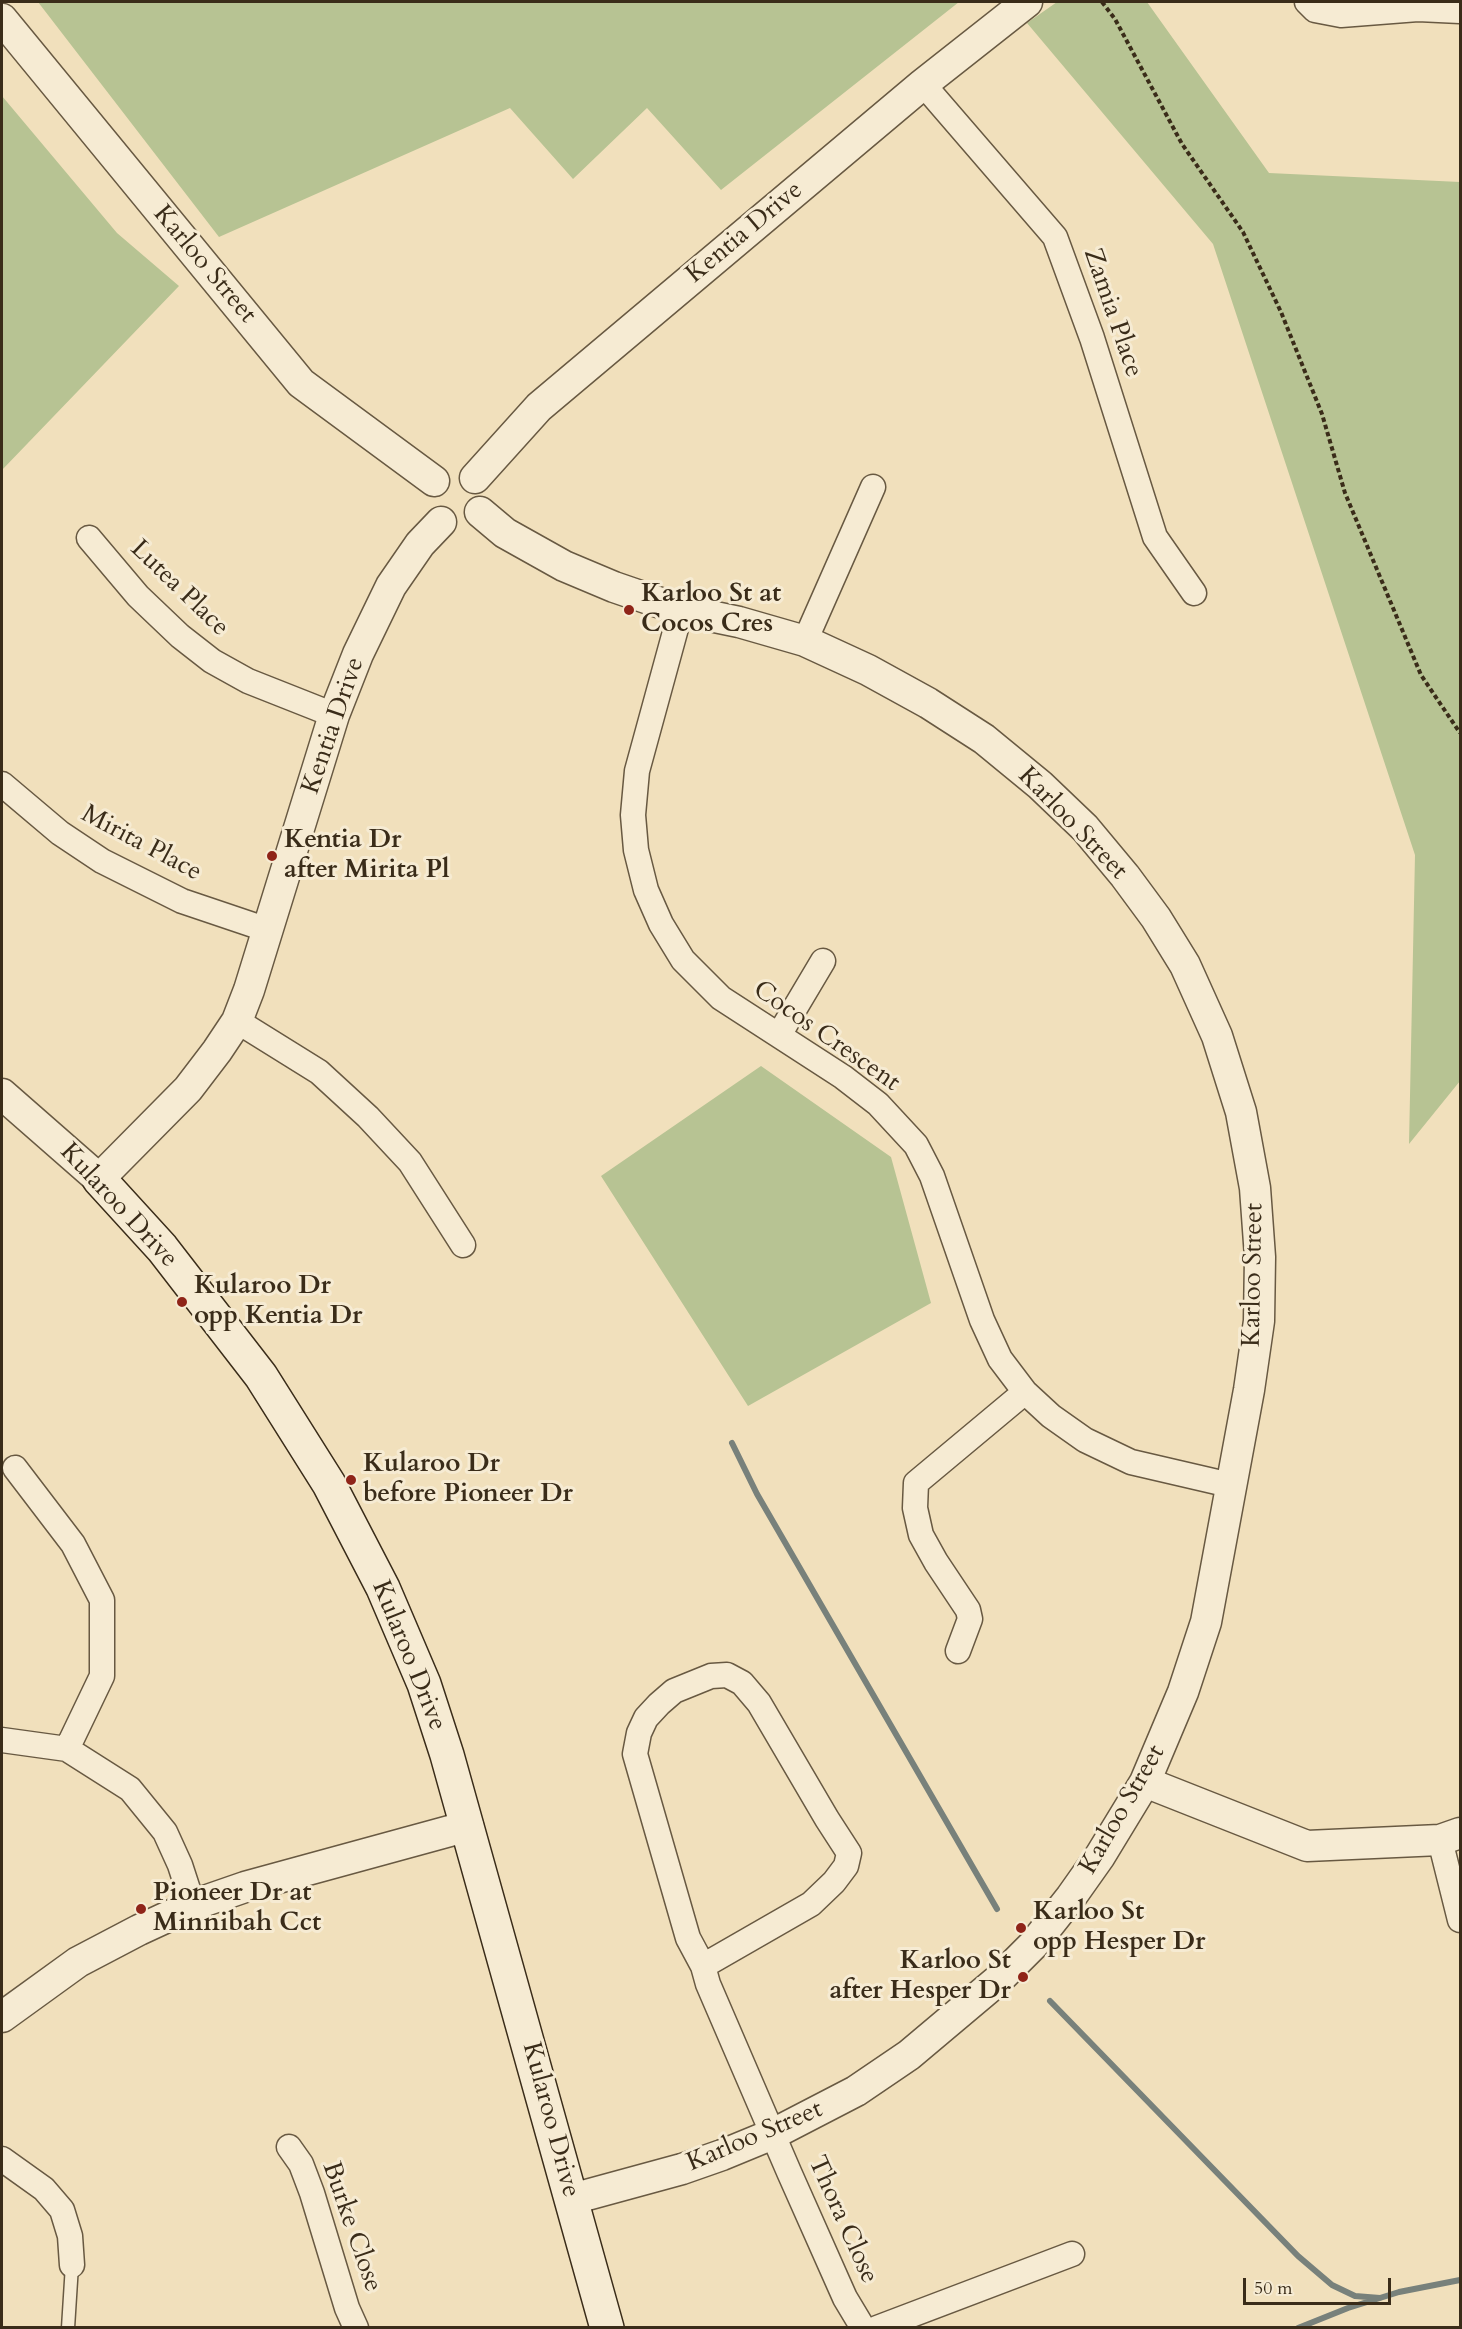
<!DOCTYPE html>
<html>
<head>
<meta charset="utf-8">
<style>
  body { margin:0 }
  #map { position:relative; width:1462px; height:2329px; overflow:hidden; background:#f1e0bc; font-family:Cardo,serif }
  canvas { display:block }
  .frame { position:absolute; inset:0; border:3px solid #3a2c19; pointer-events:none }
  .scale { position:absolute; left:1243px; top:2278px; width:148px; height:27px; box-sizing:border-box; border:3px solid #3a2c19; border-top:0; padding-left:8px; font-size:18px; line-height:21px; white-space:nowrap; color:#3a2c19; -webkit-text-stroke:4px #f6ebd3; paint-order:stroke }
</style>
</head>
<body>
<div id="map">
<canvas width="1462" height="2329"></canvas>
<div class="frame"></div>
<div class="scale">50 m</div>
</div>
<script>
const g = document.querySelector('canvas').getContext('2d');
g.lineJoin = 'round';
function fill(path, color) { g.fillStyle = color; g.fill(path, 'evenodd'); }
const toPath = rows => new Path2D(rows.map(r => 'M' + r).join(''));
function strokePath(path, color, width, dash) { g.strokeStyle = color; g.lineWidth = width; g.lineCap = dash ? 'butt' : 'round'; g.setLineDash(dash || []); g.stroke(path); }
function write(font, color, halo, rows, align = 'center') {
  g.font = font + ' Cardo,serif'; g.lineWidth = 6; g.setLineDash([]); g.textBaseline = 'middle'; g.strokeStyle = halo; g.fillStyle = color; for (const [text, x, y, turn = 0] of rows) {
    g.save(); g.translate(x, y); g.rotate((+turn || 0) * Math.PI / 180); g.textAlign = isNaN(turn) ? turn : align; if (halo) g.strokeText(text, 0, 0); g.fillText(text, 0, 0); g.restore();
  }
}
const green = toPath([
  [38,2,959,2,721,190,647,108,573,179,510,108,219,237],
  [1057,2,1147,2,1269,173,1460,182,1460,1081,1409,1144,1415,855,1213,244,1027,23],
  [2,96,117,233,179,286,2,470],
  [761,1066,891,1157,931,1303,748,1406,601,1176]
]);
const stream = toPath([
  [732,1443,757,1494,997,1909],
  [1050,2001,1298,2256,1332,2285,1355,2296,1380,2298],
  [1298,2328,1348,2308,1399,2292,1460,2280]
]);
const path = toPath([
  [1102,2,1115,19,1182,144,1243,232,1281,312,1322,414,1345,493,1421,675,1460,733]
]);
const service = toPath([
  [68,2328,72,2265]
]);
const minor = toPath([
  [1307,2,1315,10,1341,15,1418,9,1460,11],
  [923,84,1055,237,1092,338,1155,537,1194,593],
  [89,538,138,596,180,636,212,661,248,681,334,715],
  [681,610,637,771,633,815,636,850,646,890,661,924,683,960,721,998,843,1077,878,1104,916,1145,932,1176,982,1320,1000,1359,1025,1392,1051,1416,1085,1440,1131,1462,1230,1485],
  [805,641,873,487],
  [2,784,60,833,102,861,182,901,268,930],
  [237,1021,319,1072,368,1117,410,1162,463,1245],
  [779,1035,823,961],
  [15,1468,73,1544,102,1600,102,1676,67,1749],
  [958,1651,970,1619,968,1610,936,1562,921,1535,915,1508,916,1483,1025,1392],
  [2,1740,67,1749,130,1789,165,1832,180,1865,193,1905],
  [1440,1840,1460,1920],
  [703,1966,688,1938,635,1754,639,1733,646,1718,659,1704,674,1691,711,1676,727,1675,742,1683,759,1703,827,1819,849,1853,846,1866,834,1882,811,1904,703,1966,708,1984,789,2172,845,2298,863,2328],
  [289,2147,301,2164,312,2193,347,2308,356,2328],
  [2,2159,44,2189,62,2210,70,2236,72,2265],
  [877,2328,1072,2254]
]);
const tertiary = toPath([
  [2,19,301,383,434,481],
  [475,478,539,407,923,84,1027,2],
  [480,512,505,533,564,566,614,587,681,610,739,622,805,641,868,670,928,703,984,739,1040,785,1085,828,1125,876,1156,918,1185,965,1217,1036,1241,1112,1255,1188,1260,1257,1259,1321,1249,1390,1206,1622,1183,1692,1145,1782,1100,1856,1071,1897,1033,1945,997,1981,909,2055,856,2091,773,2134,722,2155,682,2169,572,2199],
  [2,1094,99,1179,188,1089,217,1051,237,1021,249,990,334,715,358,654,391,586,420,544,441,522],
  [1145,1782,1307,1846,1440,1840,1460,1833],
  [2,2017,78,1962,139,1930,193,1905,245,1887,468,1826]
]);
const secondary = toPath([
  [99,1179,162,1248,261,1376,329,1484,383,1588,424,1684,447,1755,607,2328]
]);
const markers = [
  [629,610,6,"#8f2418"],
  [272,856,6,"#8f2418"],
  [182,1302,6,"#8f2418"],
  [351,1480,6,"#8f2418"],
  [141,1909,6,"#8f2418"],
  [1021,1928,6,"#8f2418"],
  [1023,1977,6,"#8f2418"]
];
const streetNames = [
  ["Kentia Drive",745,233,-40],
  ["Karloo Street",204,265,50],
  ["Zamia Place",1112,313,71],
  ["Lutea Place",179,589,44],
  ["Kentia Drive",334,726,-71],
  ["Karloo Street",1072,824,46],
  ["Mirita Place",141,844,28],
  ["Cocos Crescent",826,1037,35],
  ["Kularoo Drive",118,1206,47],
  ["Karloo Street",1254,1275,-89],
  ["Kularoo Drive",408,1656,68],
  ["Karloo Street",1123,1810,-60],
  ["Kularoo Drive",550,2120,75],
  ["Karloo Street",755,2137,-23],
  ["Thora Close",842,2220,66],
  ["Burke Close",351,2227,71]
];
const poiNames = [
  ["Karloo St at",641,595],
  ["Cocos Cres",641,625],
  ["Kentia Dr",284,841],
  ["after Mirita Pl",284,871],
  ["Kularoo Dr",194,1287],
  ["opp Kentia Dr",194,1317],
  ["Kularoo Dr",363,1465],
  ["before Pioneer Dr",363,1495],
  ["Pioneer Dr at",153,1894],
  ["Minnibah Cct",153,1924],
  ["Karloo St",1033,1913],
  ["opp Hesper Dr",1033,1943],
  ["Karloo St",1011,1962,"right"],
  ["after Hesper Dr",1011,1992,"right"]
];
fill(green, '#b7c393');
strokePath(stream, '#78817b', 6);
strokePath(service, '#685942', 15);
strokePath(minor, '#685942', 27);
strokePath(tertiary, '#685942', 33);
strokePath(secondary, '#3a2c19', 36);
strokePath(path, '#3a2c19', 4, [4.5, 3]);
strokePath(service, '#f6ebd3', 12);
strokePath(minor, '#f6ebd3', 24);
strokePath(tertiary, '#f6ebd3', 30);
strokePath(secondary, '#f6ebd3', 33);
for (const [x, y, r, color] of markers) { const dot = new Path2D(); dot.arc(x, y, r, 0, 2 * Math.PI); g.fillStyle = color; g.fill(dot); strokePath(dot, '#f6ebd3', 2); }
write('26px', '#3a2c19', '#f6ebd3', streetNames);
write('bold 26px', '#3a2c19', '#f6ebd3', poiNames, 'left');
</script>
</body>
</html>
